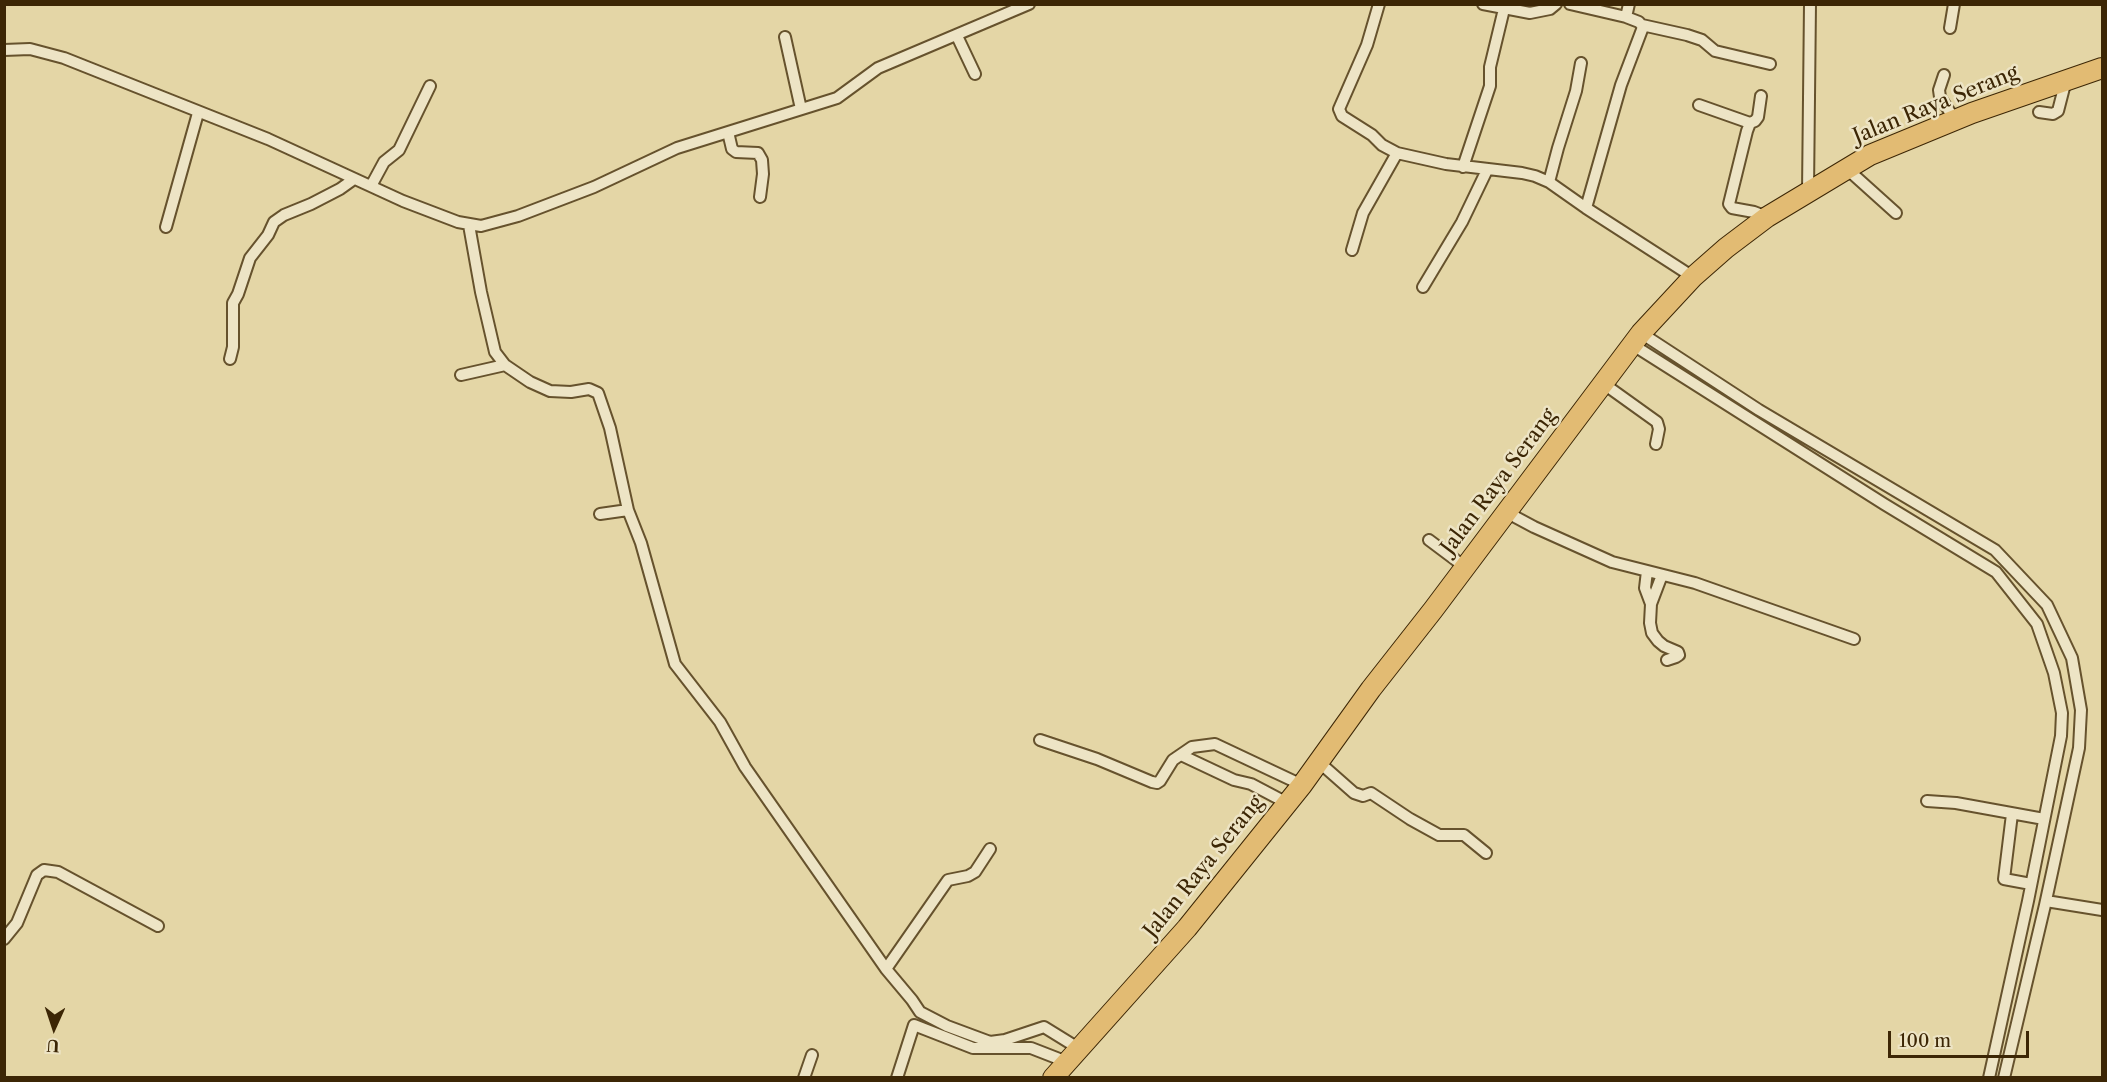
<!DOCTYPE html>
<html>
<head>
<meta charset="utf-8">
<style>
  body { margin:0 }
  #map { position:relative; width:2107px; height:1082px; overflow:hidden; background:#e4d6a6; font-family:"Libre Caslon Text",serif }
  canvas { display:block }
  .frame { position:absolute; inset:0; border:6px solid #3c2605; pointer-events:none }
  .north { position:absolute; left:24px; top:998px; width:60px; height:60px; -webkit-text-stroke:4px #ede4c5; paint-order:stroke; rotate:183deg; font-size:16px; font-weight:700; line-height:24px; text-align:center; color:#3c2605 }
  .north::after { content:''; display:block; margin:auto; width:21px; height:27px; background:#3c2605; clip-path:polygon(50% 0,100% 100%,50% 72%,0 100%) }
  .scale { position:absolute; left:1888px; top:1031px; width:141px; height:27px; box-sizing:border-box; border:3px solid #3c2605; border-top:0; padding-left:8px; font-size:18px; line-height:21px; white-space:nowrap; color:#3c2605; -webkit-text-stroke:4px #ede4c5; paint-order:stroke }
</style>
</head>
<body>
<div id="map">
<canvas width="2107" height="1082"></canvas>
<div class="frame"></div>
<div class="north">U</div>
<div class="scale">100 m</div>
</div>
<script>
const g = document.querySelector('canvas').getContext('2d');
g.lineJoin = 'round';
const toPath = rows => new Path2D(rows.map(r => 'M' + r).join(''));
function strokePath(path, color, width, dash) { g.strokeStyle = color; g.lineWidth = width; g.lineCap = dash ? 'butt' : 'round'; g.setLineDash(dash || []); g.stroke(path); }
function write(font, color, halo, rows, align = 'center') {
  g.font = font + ' "Libre Caslon Text",serif'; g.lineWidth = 5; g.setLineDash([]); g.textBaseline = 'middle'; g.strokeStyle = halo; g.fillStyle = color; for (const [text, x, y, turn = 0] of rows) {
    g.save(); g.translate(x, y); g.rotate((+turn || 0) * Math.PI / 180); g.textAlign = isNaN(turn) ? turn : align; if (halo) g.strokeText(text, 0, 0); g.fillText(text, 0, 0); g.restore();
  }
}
const street = toPath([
  [1379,4,1367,45,1339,109,1342,116,1372,135,1382,145,1397,153,1446,164,1522,173,1535,176,1549,182,1586,208],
  [1483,4,1530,13,1550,9,1556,4],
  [1570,4,1626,17,1639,22,1643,27,1621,85,1586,208,1693,277],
  [1626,17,1629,4],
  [1642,25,1687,35,1702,40,1715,51,1770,64],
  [1950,28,1954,4],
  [957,36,975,74],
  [785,37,801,109],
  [4,50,30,49,64,58,268,139,403,201,458,222,481,226,518,216,594,187,677,148,837,98,878,68,1029,4],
  [1944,75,1939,90,1940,97,1955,120],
  [1761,96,1758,117,1755,121,1750,123,1747,131,1729,204,1732,208,1754,212,1767,217],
  [1699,105,1750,123],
  [2039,112,2053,114,2058,111,2066,80],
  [728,132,732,149,736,152,758,153,762,160,763,174,760,197],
  [1463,167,1490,86,1490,67,1504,9],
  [1846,168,1896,213],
  [1549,182,1558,148,1576,91,1581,63],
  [371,186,384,162,399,150,430,86],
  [1808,191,1810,4],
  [469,225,481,292,495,352,505,365,530,382,550,391,571,392,589,389,598,393,610,428,628,510,641,543,675,664,720,722,745,767,886,969,912,1000,920,1012,947,1026,990,1042,1005,1040,1044,1027,1078,1048],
  [166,227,198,113],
  [1352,250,1363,213,1397,153],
  [1423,287,1462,222,1487,170],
  [1641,333,1759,410,1995,550,2047,605,2072,658,2081,710,2079,748,2045,905,2004,1078],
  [1633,345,1884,504,1996,572,2037,624,2054,673,2062,713,2061,736,2028,901,1989,1078],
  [230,359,233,347,233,303,238,294,250,258,268,235,274,222,284,215,311,204,340,189,354,179],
  [461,375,505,365],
  [1604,384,1657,422,1659,429,1656,444],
  [1506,512,1534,527,1612,562,1695,583,1854,639],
  [600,514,628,510],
  [1429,540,1465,567],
  [1647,571,1645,588,1651,604],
  [1662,575,1651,604,1650,623,1652,633,1658,641,1664,646,1678,652,1679,655,1676,657,1667,660],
  [1040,740,1097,759,1152,782,1157,783,1160,781,1173,760,1192,747,1215,744,1302,785],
  [1181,755,1234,780,1251,784,1287,803],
  [1320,763,1354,793,1363,796,1371,793,1410,819,1439,835,1464,835,1486,853],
  [1927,801,1956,803,2044,819],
  [2012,814,2004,879,2031,884],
  [2046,901,2102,910],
  [4,939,17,923,37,875,44,870,58,872,158,926],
  [886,969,948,880,968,876,975,872,990,849],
  [804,1078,812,1055],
  [897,1078,914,1025,973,1048,1031,1048,1067,1062]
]);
const highway = toPath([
  [1053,1078,1187,928,1302,785,1371,689,1433,610,1641,333,1693,277,1726,248,1767,217,1870,155,1972,113,2102,68]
]);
const streetNames = [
  ["Jalan Raya Serang",1936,105,-22],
  ["Jalan Raya Serang",1499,482,-53],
  ["Jalan Raya Serang",1204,867,-51]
];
strokePath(street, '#66522d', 14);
strokePath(highway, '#3c2605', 22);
strokePath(street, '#ede4c5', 10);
strokePath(highway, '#e2bb73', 20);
write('21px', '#3c2605', '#ede4c5', streetNames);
</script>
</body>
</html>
